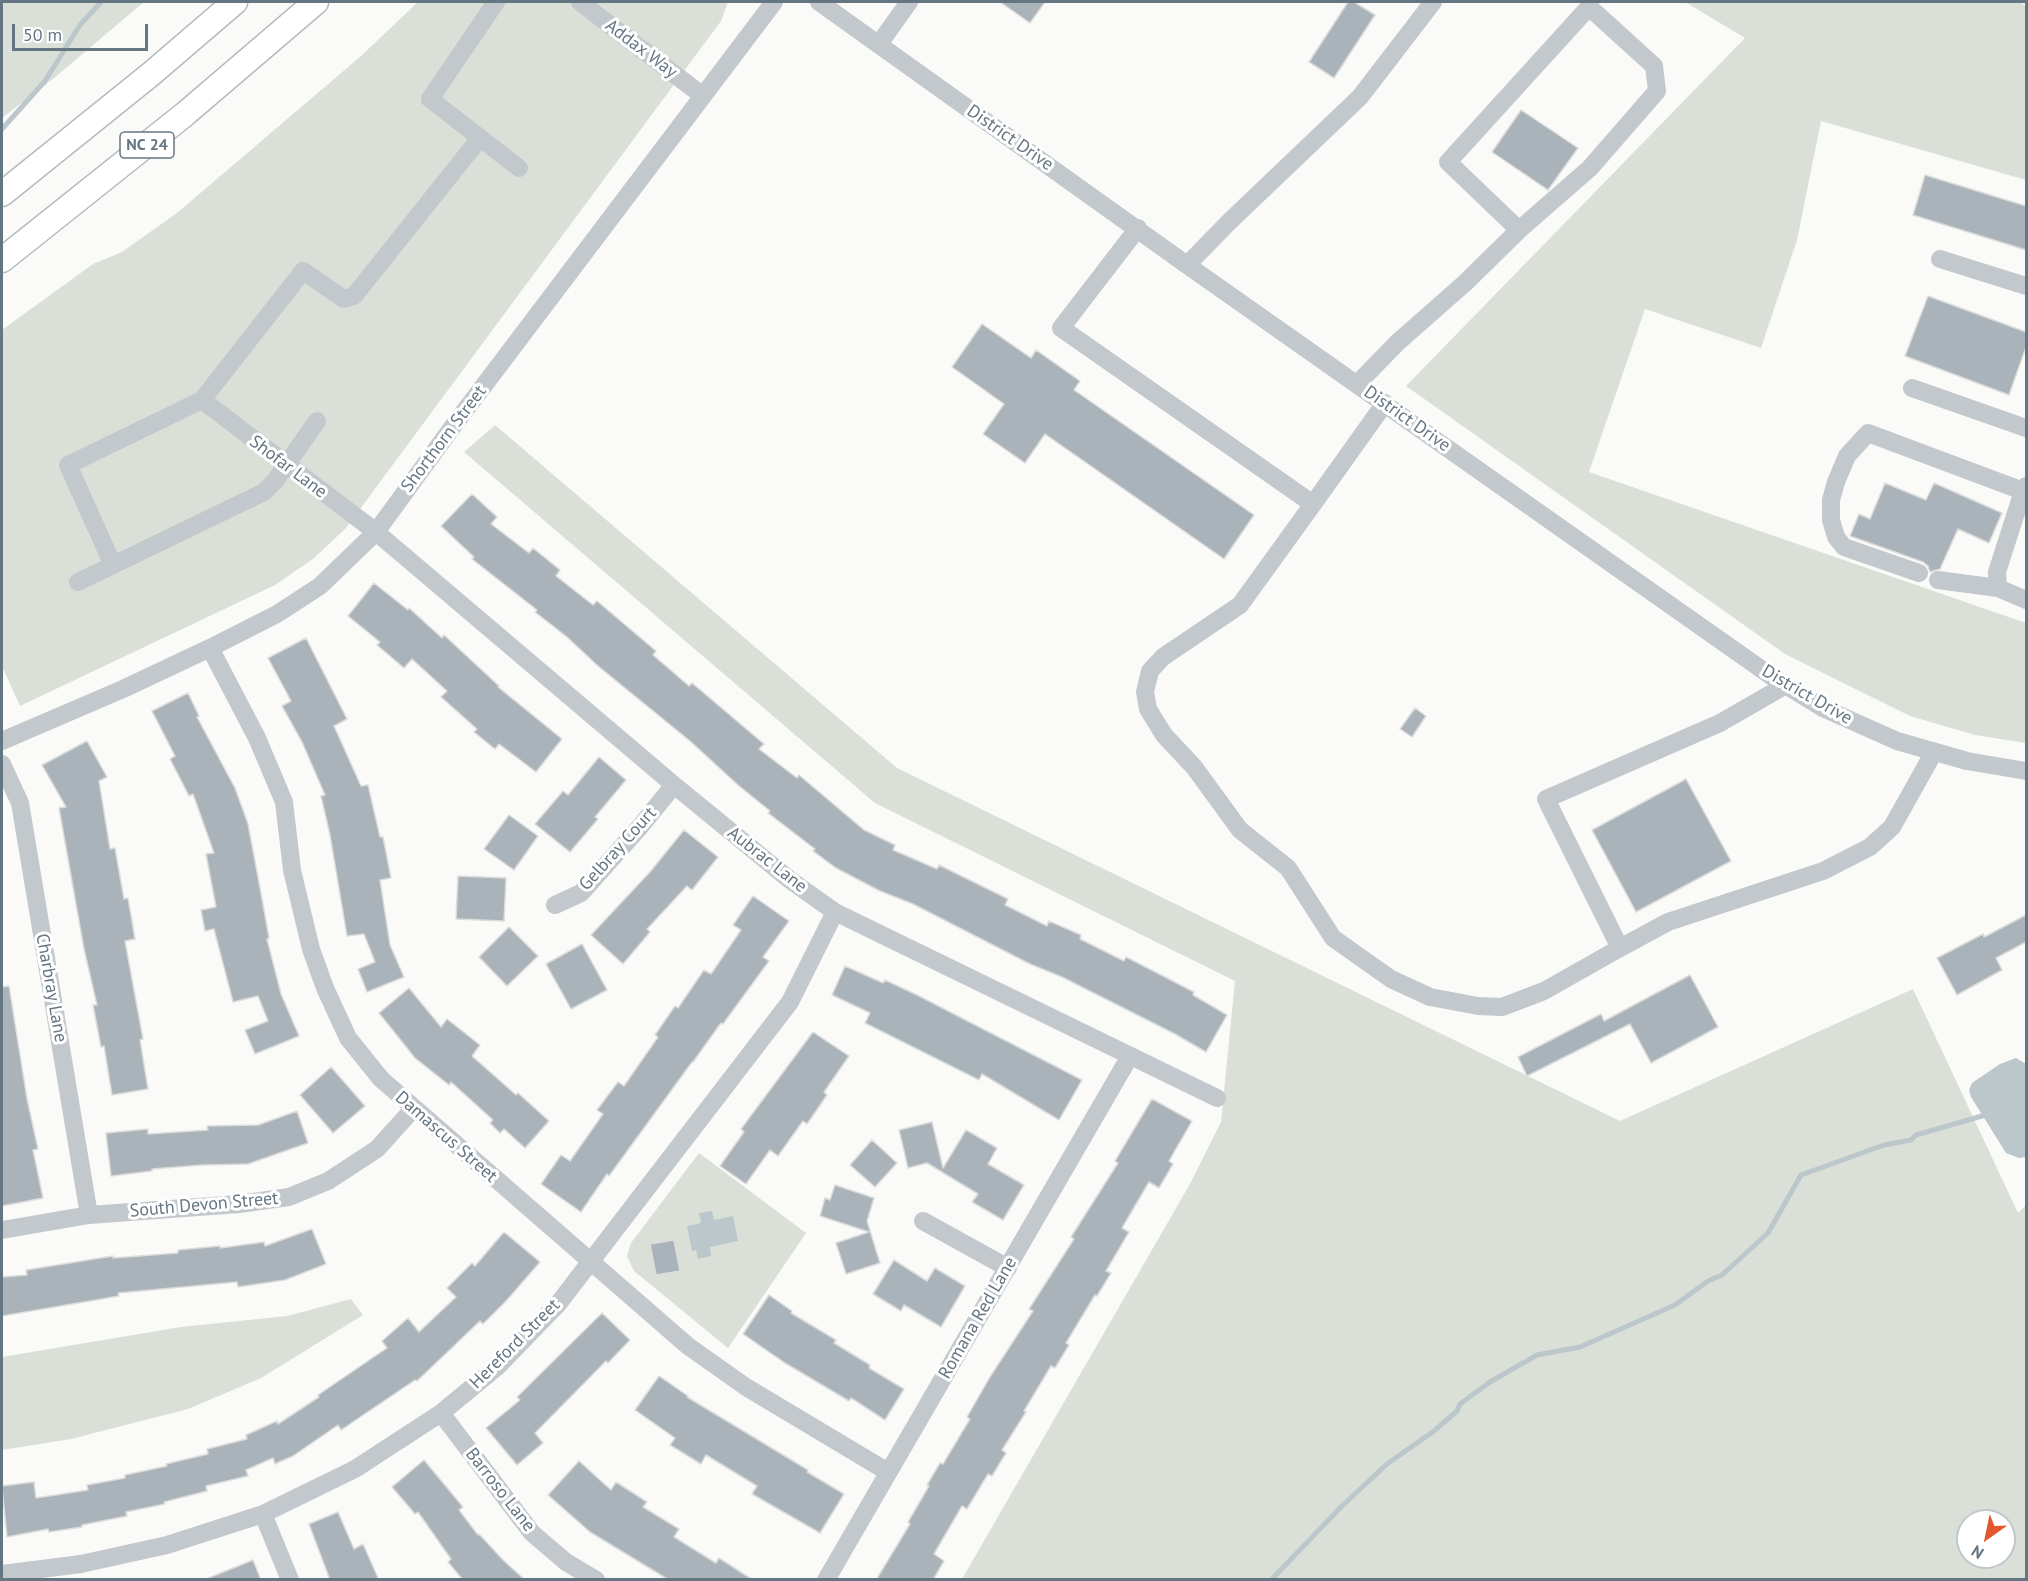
<!DOCTYPE html>
<html>
<head>
<meta charset="utf-8">
<style>
  body { margin:0 }
  #map { position:relative; width:2028px; height:1581px; overflow:hidden; background:#fafaf8; font-family:"PT Sans",sans-serif }
  canvas { display:block }
  .frame { position:absolute; inset:0; border:3px solid #657683; pointer-events:none }
  .north { position:absolute; left:1956px; top:1509px; width:60px; height:60px; box-sizing:border-box; background:#fff; border:2px solid #c1c8cd; border-radius:50%; rotate:213deg; font-size:16px; font-weight:700; line-height:24px; text-align:center; color:#657683 }
  .north::after { content:''; display:block; margin:auto; width:21px; height:27px; background:#e4572e; clip-path:polygon(50% 0,100% 100%,50% 72%,0 100%) }
  .scale { position:absolute; left:12px; top:24px; width:136px; height:27px; box-sizing:border-box; border:3px solid #657683; border-top:0; padding-left:8px; font-size:18px; line-height:21px; white-space:nowrap; color:#657683; -webkit-text-stroke:4px #fff; paint-order:stroke }
</style>
</head>
<body>
<div id="map">
<canvas width="2028" height="1581"></canvas>
<div class="frame"></div>
<div class="north">N</div>
<div class="scale">50 m</div>
</div>
<script>
const g = document.querySelector('canvas').getContext('2d');
g.lineJoin = 'round';
function fill(path, color) { g.fillStyle = color; g.fill(path, 'evenodd'); }
const toPath = rows => new Path2D(rows.map(r => 'M' + r).join(''));
function strokePath(path, color, width, dash) { g.strokeStyle = color; g.lineWidth = width; g.lineCap = dash ? 'butt' : 'round'; g.setLineDash(dash || []); g.stroke(path); }
function write(font, color, halo, rows, align = 'center') {
  g.font = font + ' "PT Sans",sans-serif'; g.lineWidth = 6; g.setLineDash([]); g.textBaseline = 'middle'; g.strokeStyle = halo; g.fillStyle = color; for (const [text, x, y, turn = 0] of rows) {
    g.save(); g.translate(x, y); g.rotate((+turn || 0) * Math.PI / 180); g.textAlign = isNaN(turn) ? turn : align; if (halo) g.strokeText(text, 0, 0); g.fillText(text, 0, 0); g.restore();
  }
}
const green = toPath([
  [2,2,144,2,54,78,2,118],
  [418,2,728,2,721,21,346,528,313,559,275,585,20,706,2,666,2,330,93,264,122,252,177,213,361,56],
  [1685,2,2021,2,2026,7,2026,180,1821,121,1797,240,1761,348,1645,309,1589,472,2026,623,2026,743,1975,735,1910,716,1785,654,1406,386,1745,38],
  [495,425,897,768,1620,1121,1913,989,2018,1213,2026,1205,2026,1579,962,1579,1190,1184,1221,1122,1235,981,875,803,464,452],
  [1968,1521,2004,1521,2004,1557,1968,1557],
  [699,1153,806,1233,728,1348,634,1271,627,1256,631,1243],
  [351,1299,363,1315,261,1378,188,1409,71,1439,2,1450,2,1357,181,1327,287,1316]
]);
const water = toPath([
  [2016,1058,2026,1064,2026,1157,2019,1158,2006,1153,1971,1097,1969,1090,1972,1083,2000,1064],
  [712,1211,714,1220,733,1216,738,1241,710,1247,711,1256,698,1259,696,1250,692,1251,687,1226,701,1223,699,1213]
]);
const stream = toPath([
  [2,129,45,81,80,25,101,2],
  [1271,1580,1342,1506,1387,1464,1434,1431,1457,1411,1460,1404,1490,1382,1537,1355,1580,1347,1675,1305,1708,1281,1722,1275,1768,1233,1801,1175,1884,1145,1911,1140,1916,1135,1989,1114]
]);
const building = toPath([
  [1000,2,1045,2,1030,23,1000,2],
  [1348,2,1354,2,1375,15,1334,78,1309,62,1348,2],
  [1521,110,1578,148,1548,190,1492,152,1521,110],
  [1925,175,2026,206,2026,250,1913,215,1925,175],
  [1928,296,2026,332,2026,347,2009,395,1905,356,1928,296],
  [982,324,1031,358,1036,350,1080,381,1074,390,1254,515,1224,559,1045,434,1025,463,983,434,1004,404,952,367,982,324],
  [1885,483,1926,500,1934,483,2002,513,1989,543,1958,529,1940,569,1930,572,1928,566,1923,562,1850,536,1859,514,1870,519,1885,483],
  [472,494,497,517,491,524,529,553,533,548,560,570,556,576,593,605,597,601,656,651,653,655,689,686,692,683,764,744,759,749,797,778,799,775,864,830,895,845,893,850,937,869,939,865,1008,899,1005,905,1047,926,1049,921,1081,935,1080,939,1124,961,1126,957,1194,992,1193,995,1227,1015,1206,1052,1175,1034,1062,977,1030,964,913,904,880,891,836,868,813,851,815,849,768,813,770,811,738,785,690,741,598,666,567,637,535,612,537,610,472,559,474,557,441,526,472,494],
  [374,583,408,610,409,608,442,638,444,635,499,686,498,687,562,739,536,772,499,744,495,749,474,732,477,729,441,697,447,691,412,659,404,668,377,645,380,642,348,616,374,583],
  [306,638,347,719,334,726,361,786,368,785,380,837,383,837,391,878,380,880,390,945,404,977,367,992,358,969,375,962,364,934,347,936,330,835,321,796,325,795,302,742,282,706,291,701,268,658,306,638],
  [188,693,199,716,197,717,235,788,248,824,260,888,269,938,267,939,281,994,299,1036,255,1054,245,1030,268,1021,258,996,233,1002,214,929,205,931,201,910,216,907,206,854,214,853,193,794,189,796,170,759,175,756,152,711,188,693],
  [1415,708,1426,716,1412,737,1400,729,1415,708],
  [87,741,107,777,99,781,110,849,115,848,124,899,128,898,135,939,125,941,143,1039,140,1040,148,1089,112,1095,104,1046,101,1047,93,1005,97,1005,84,949,59,808,66,807,42,765,87,741],
  [599,757,626,780,595,817,598,819,570,852,535,824,563,791,568,795,599,757],
  [1686,779,1731,861,1636,912,1592,830,1686,779],
  [509,815,538,836,514,870,484,849,509,815],
  [684,830,718,857,692,890,687,886,647,929,650,932,623,964,591,935,650,872,684,830],
  [458,876,506,878,504,921,456,919,458,876],
  [753,896,789,921,763,957,769,961,723,1024,721,1023,693,1062,692,1062,609,1176,607,1174,581,1212,541,1184,561,1155,570,1161,603,1114,597,1110,618,1082,624,1086,658,1037,655,1035,675,1006,678,1008,704,970,711,974,741,930,733,925,753,896],
  [2026,915,2026,942,1996,958,2002,970,1957,995,1937,958,1983,934,1984,937,2026,915],
  [509,927,538,956,507,986,479,957,509,927],
  [582,944,607,990,571,1009,546,964,582,944],
  [845,966,883,983,885,980,917,995,1082,1080,1059,1120,982,1074,979,1080,865,1023,870,1013,832,995,845,966],
  [1690,975,1718,1027,1651,1063,1630,1024,1527,1076,1518,1057,1601,1014,1604,1021,1690,975],
  [9,986,27,1099,38,1149,33,1150,43,1198,2,1206,2,987,9,986],
  [409,988,441,1027,447,1019,480,1045,472,1056,516,1095,518,1093,549,1121,525,1148,504,1129,500,1133,490,1123,493,1120,451,1082,449,1085,415,1058,379,1013,409,988],
  [813,1032,849,1056,824,1092,827,1095,807,1124,803,1121,778,1156,770,1150,746,1184,720,1166,744,1132,741,1129,813,1032],
  [331,1067,365,1106,333,1133,300,1095,331,1067],
  [1152,1099,1192,1121,1169,1161,1173,1164,1159,1188,1149,1182,1122,1228,1129,1232,1106,1271,1111,1273,1097,1296,1095,1295,1066,1343,1069,1345,1055,1368,1051,1366,1024,1411,1026,1412,1002,1450,1006,1453,992,1476,988,1474,967,1509,962,1506,934,1554,944,1561,933,1580,876,1580,910,1524,908,1522,929,1486,927,1485,940,1463,943,1464,970,1419,967,1417,990,1377,1033,1311,1029,1309,1074,1239,1071,1237,1118,1163,1115,1161,1152,1099],
  [297,1111,308,1143,248,1164,202,1165,152,1169,152,1171,111,1176,106,1133,148,1129,148,1134,208,1130,207,1126,258,1125,297,1111],
  [932,1122,943,1168,966,1130,997,1148,988,1164,1024,1185,1003,1220,972,1202,978,1194,927,1163,908,1168,899,1130,932,1122],
  [872,1140,897,1163,875,1187,850,1165,872,1140],
  [835,1185,874,1198,867,1221,880,1263,846,1274,836,1243,869,1232,820,1216,825,1198,830,1200,835,1185],
  [312,1229,326,1264,285,1280,238,1287,237,1282,118,1293,119,1296,2,1316,2,1277,27,1275,26,1270,113,1256,113,1258,178,1253,178,1250,220,1246,220,1248,264,1242,265,1246,312,1229],
  [504,1232,540,1262,507,1300,483,1324,480,1321,417,1381,415,1380,341,1430,338,1425,293,1456,275,1464,273,1458,246,1470,248,1476,206,1486,207,1491,164,1502,165,1504,126,1512,127,1516,82,1525,82,1527,49,1532,48,1529,7,1537,2,1486,34,1482,36,1498,88,1490,87,1485,125,1478,125,1475,167,1466,166,1464,208,1454,207,1449,247,1439,246,1435,277,1421,278,1424,319,1397,318,1395,387,1348,382,1341,408,1318,419,1332,456,1297,447,1288,472,1263,475,1266,504,1232],
  [674,1240,680,1271,656,1275,650,1244,674,1240],
  [894,1260,927,1281,935,1268,965,1286,941,1327,904,1305,901,1311,873,1294,894,1260],
  [769,1295,792,1311,791,1313,836,1340,834,1343,870,1365,869,1368,904,1389,885,1420,851,1398,849,1401,785,1363,743,1334,769,1295],
  [602,1313,630,1340,608,1363,606,1361,535,1433,543,1443,517,1465,486,1428,520,1400,517,1397,602,1313],
  [659,1376,688,1396,687,1397,808,1470,807,1472,844,1494,820,1533,752,1494,757,1486,706,1455,701,1464,670,1445,675,1438,635,1410,659,1376],
  [424,1460,463,1507,459,1510,478,1535,479,1534,503,1560,525,1580,463,1580,448,1562,451,1559,418,1512,415,1514,392,1487,424,1460],
  [579,1461,611,1490,616,1482,647,1502,643,1507,679,1529,674,1537,716,1563,719,1558,753,1580,669,1580,590,1532,548,1495,579,1461],
  [338,1512,354,1549,363,1544,379,1580,330,1580,309,1524,338,1512],
  [253,1560,261,1580,206,1580,206,1579,253,1560]
]);
const minor = toPath([
  [496,2,430,99,519,168],
  [580,2,703,96],
  [819,2,1187,265,1771,676,1823,708,1897,741,1967,761,2026,771],
  [879,44,909,2],
  [1138,228,1061,328,1313,504,1385,403],
  [1940,259,2026,286],
  [1187,265,1230,221,1360,97,1433,2],
  [1357,384,1398,342,1465,283,1519,230,1590,168,1657,91,1654,66,1589,7,1448,162,1519,230],
  [1912,388,2026,428],
  [202,400,376,532,674,785,790,880,835,912,1217,1098],
  [2026,486,2023,491,1997,572,1998,588,2026,600],
  [1313,504,1240,605,1163,657,1150,671,1145,692,1148,709,1164,735,1194,767,1240,830,1288,868,1333,938,1391,979,1430,997,1478,1006,1502,1007,1544,991,1620,948],
  [113,565,68,465,202,400,303,271,344,299,354,296,480,138],
  [1919,573,1844,547,1836,537,1831,520,1831,500,1836,482,1847,456,1868,433,2023,491],
  [1938,580,1998,588],
  [78,582,264,492,275,481,317,421],
  [210,648,257,738,284,802,292,870,311,949,325,988,348,1038,381,1079,688,1346,746,1387,888,1472],
  [1786,685,1720,723,1546,799,1620,948,1668,922,1823,871,1870,847,1892,827,1934,752],
  [2,741,123,689,210,648,277,614,320,586,376,532,451,429,774,2],
  [2,764,20,803,89,1215],
  [555,905,581,893,639,828,674,785],
  [923,1221,1008,1268],
  [2,1230,89,1215,239,1204,289,1197,328,1181,377,1149,414,1108],
  [441,1413,532,1533,566,1562,596,1580],
  [263,1514,290,1580],
  [2,1574,81,1564,167,1545,263,1514,355,1469,441,1413,498,1366,558,1304,790,1002,835,912],
  [826,1580,1130,1056]
]);
const major = toPath([
  [2,194,151,74,235,2],
  [2,260,185,114,316,2]
]);
const shields = [
  [147,145,54]
];
const shieldNames = [
  ["NC 24",147,145]
];
const streetNames = [
  ["Addax Way",641,49,37],
  ["District Drive",1010,138,35],
  ["District Drive",1407,419,35],
  ["Shorthorn Street",444,439,-53],
  ["Shofar Lane",288,467,37],
  ["District Drive",1807,695,30],
  ["Gelbray Court",618,849,-48],
  ["Aubrac Lane",767,860,38],
  ["Charbray Lane",51,988,80],
  ["Damascus Street",446,1137,41],
  ["South Devon Street",204,1205,-5],
  ["Romana Red Lane",978,1318,-60],
  ["Hereford Street",515,1344,-45],
  ["Barroso Lane",500,1490,52]
];
fill(green, '#dadfd7');
fill(water, '#bbc7cb');
strokePath(stream, '#bbc7cb', 5);
fill(building, '#aab3b9');
strokePath(building, '#dcdcda', 1.5);
strokePath(major, '#b5babe', 27);
strokePath(minor, '#c3c8cc', 18);
strokePath(major, '#fff', 24);
for (const [x, y, w] of shields) { const box = new Path2D(); box.roundRect(x - w / 2, y - 13, w, 26, 4.5); g.fillStyle = '#fff'; g.fill(box); strokePath(box, '#657683', 1.5); }
write('bold 16px', '#657683', null, shieldNames);
write('18px', '#657683', '#fff', streetNames);
</script>
</body>
</html>
